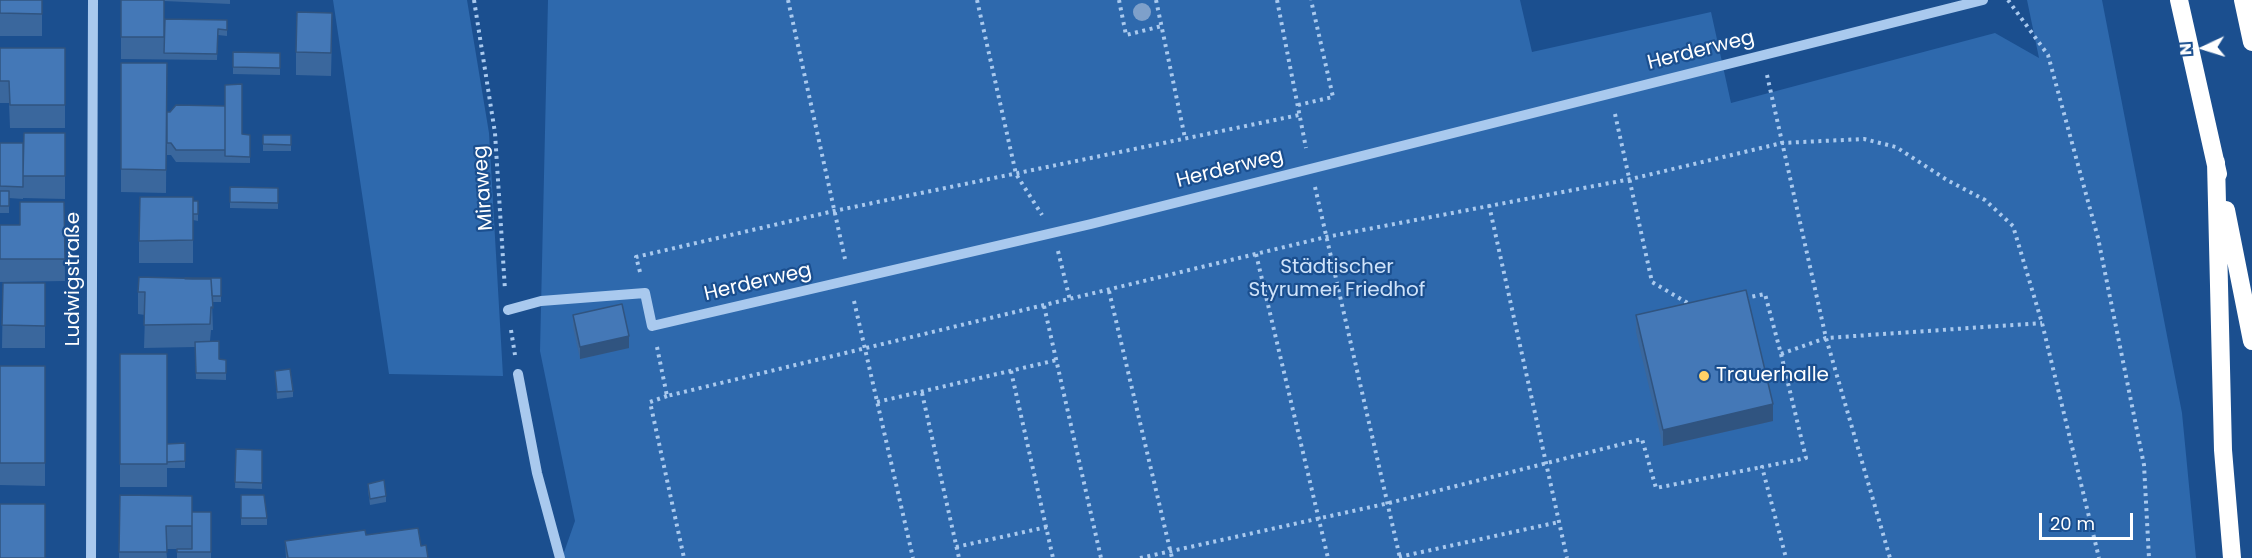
<!DOCTYPE html>
<html>
<head>
<meta charset="utf-8">
<style>
  body { margin:0 }
  #map { position:relative; width:2252px; height:558px; overflow:hidden; background:#1b4f8f; font-family:Poppins,sans-serif }
  canvas { display:block }
  .north { position:absolute; left:2174px; top:18px; width:60px; height:60px; -webkit-text-stroke:4px #1b4f8f; paint-order:stroke; rotate:266deg; font-size:16px; font-weight:700; line-height:24px; text-align:center; color:#fff }
  .north::after { content:''; display:block; margin:auto; width:21px; height:27px; background:#fff; clip-path:polygon(50% 0,100% 100%,50% 72%,0 100%) }
  .scale { position:absolute; left:2039px; top:513px; width:94px; height:27px; box-sizing:border-box; border:3px solid #fff; border-top:0; padding-left:8px; font-size:18px; line-height:21px; white-space:nowrap; color:#fff; -webkit-text-stroke:4px #1b4f8f; paint-order:stroke }
</style>
</head>
<body>
<div id="map">
<canvas width="2252" height="558"></canvas>
<div class="north">N</div>
<div class="scale">20 m</div>
</div>
<script>
const g = document.querySelector('canvas').getContext('2d');
g.lineJoin = 'round';
function fill(path, color) { g.fillStyle = color; g.fill(path, 'evenodd'); }
const toPath = rows => new Path2D(rows.map(r => 'M' + r).join(''));
function strokePath(path, color, width, dash) { g.strokeStyle = color; g.lineWidth = width; g.lineCap = dash ? 'butt' : 'round'; g.setLineDash(dash || []); g.stroke(path); }
function write(font, color, halo, rows, align = 'center') {
  g.font = font + ' Poppins,sans-serif'; g.lineWidth = 4.5; g.setLineDash([]); g.textBaseline = 'middle'; g.strokeStyle = halo; g.fillStyle = color; for (const [text, x, y, turn = 0] of rows) {
    g.save(); g.translate(x, y); g.rotate((+turn || 0) * Math.PI / 180); g.textAlign = isNaN(turn) ? turn : align; if (halo) g.strokeText(text, 0, 0); g.fillText(text, 0, 0); g.restore();
  }
}
const green = toPath([
  [333,0,467,0,489,133,503,376,389,374],
  [548,0,1520,0,1532,52,1711,12,1731,103,1995,33,2039,58,2027,0,2102,0,2182,413,2196,558,562,558,575,521,540,351]
]);
const path = toPath([
  [474,0,495,133,505,290],
  [788,0,845,259],
  [977,0,1016,174,1042,215],
  [1119,0,1126,35,1162,26],
  [1156,0,1185,138],
  [1277,0,1306,148],
  [2008,0,2048,55,2098,238,2144,465,2149,558],
  [1767,75,1826,338,1890,558],
  [1298,105,1333,97,1311,0],
  [1615,114,1652,282,1691,305],
  [1315,187,1400,558],
  [1489,205,1567,558],
  [1058,251,1070,300],
  [1256,254,1328,558],
  [640,272,636,257,834,211,1299,115],
  [1109,291,1172,558],
  [1745,298,1765,294,1781,354,1826,338,2042,323],
  [854,301,913,558],
  [1044,306,1101,558],
  [511,330,515,355],
  [657,347,667,396,1326,237,1631,179,1782,143,1864,139,1896,147,1947,180,1985,200,2013,226,2042,323,2099,558],
  [1781,354,1806,458,1762,467,1786,558],
  [1011,371,1053,558],
  [922,393,959,558],
  [667,396,650,402,684,558],
  [877,402,1057,360],
  [956,547,1047,527],
  [1399,557,1559,522],
  [1140,558,1389,503,1642,439,1656,488,1762,467]
]);
const minor = toPath([
  [508,310,541,301,645,293,652,326,1091,224,1983,0],
  [518,374,537,473,560,558],
  [91,558,93,0]
]);
const highway = toPath([
  [2179,0,2218,174],
  [2243,0,2252,42],
  [2216,162,2223,450,2232,558],
  [2226,210,2252,341]
]);
const trees = [
  [1142,12]
];
const wall = toPath([
  [0,0,42,0,42,36,0,36],
  [121,0,230,0,230,4,164,1,164,45,227,20,227,36,218,35,217,60,121,59],
  [332,36,331,76,296,75,296,52],
  [0,48,65,48,65,128,10,128,9,103,0,103],
  [233,52,280,53,280,75,233,74],
  [121,63,167,63,166,193,121,192],
  [167,112,242,134,250,135,250,163,176,162,171,155,167,155],
  [65,133,65,199,23,198,23,197,23,199,9,198,9,213,0,213,0,143,23,143],
  [263,135,291,135,291,151,263,151],
  [230,187,278,203,278,209,230,208],
  [193,201,198,201,198,221,193,220,193,263,139,263,139,241],
  [64,202,65,281,0,282,0,225,20,225],
  [221,278,221,302,212,302,213,330,211,330,210,341,219,359,226,360,226,380,196,379,195,347,144,348,145,315,138,314,138,292,185,279],
  [3,283,45,283,45,348,2,348],
  [573,315,629,348,580,359,573,327],
  [1636,315,1773,421,1663,446,1636,332],
  [120,354,167,444,185,443,185,468,167,468,167,487,120,487],
  [0,366,45,366,45,486,0,485],
  [275,371,293,391,293,397,277,399],
  [236,449,262,450,262,489,235,488],
  [368,484,386,496,386,502,370,505,368,490],
  [120,495,192,512,211,512,211,558,177,558,177,549,166,549,167,558,119,558],
  [241,495,267,518,267,525,241,525],
  [366,535,421,546,428,558,286,558,285,541]
]);
const shadedWall = toPath([
  [629,336,629,348,580,359,580,347],
  [1773,404,1773,421,1663,446,1663,430]
]);
const building = toPath([
  [0,0,42,0,42,14,0,13,0,0],
  [121,0,164,0,164,37,121,37,121,0],
  [297,12,332,13,331,53,296,52,297,12],
  [165,19,227,20,227,30,218,29,217,54,164,53,165,19],
  [0,48,65,48,65,105,10,105,9,81,0,81,0,48],
  [233,52,280,53,280,68,233,67,233,52],
  [121,63,167,63,166,170,121,169,121,63],
  [242,84,242,134,250,135,250,157,225,156,225,85,242,84],
  [176,105,225,106,225,150,176,150,171,143,167,143,167,112,170,112,176,105],
  [24,133,65,133,65,176,23,176,24,133],
  [263,135,291,135,291,145,263,144,263,135],
  [0,143,23,143,23,187,0,186,0,143],
  [230,187,278,188,278,203,230,202,230,187],
  [0,191,9,191,9,206,0,206,0,191],
  [140,197,193,197,193,240,139,241,140,197],
  [193,201,198,201,198,214,193,214,193,201],
  [20,202,64,202,65,259,0,259,0,225,20,225,20,202],
  [139,277,211,279,213,308,211,307,210,324,144,325,145,292,138,292,139,277],
  [185,278,221,278,221,296,212,296,211,279,185,279,185,278],
  [3,283,45,283,45,326,2,325,3,283],
  [1746,290,1773,404,1663,430,1636,315,1746,290],
  [622,304,629,336,580,347,573,315,622,304],
  [219,341,219,359,226,360,226,373,196,373,195,342,219,341],
  [120,354,167,354,167,464,120,464,120,354],
  [0,366,45,366,45,463,0,463,0,366],
  [290,369,293,391,277,392,275,371,290,369],
  [185,443,185,461,167,462,167,444,185,443],
  [236,449,262,450,262,483,235,482,236,449],
  [384,480,386,496,370,499,368,484,384,480],
  [120,495,192,496,192,526,166,526,167,552,119,552,120,495],
  [241,495,264,495,267,518,241,518,241,495],
  [0,504,45,504,45,558,0,558,0,504],
  [192,512,211,512,211,552,177,552,177,549,192,549,192,512],
  [418,528,421,546,426,545,428,558,288,558,285,541,365,530,366,535,418,528]
]);
const markers = [
  [1704,376,6,"#ffd166"]
];
const streetNames = [
  ["Herderweg",1701,51,-14],
  ["Herderweg",1230,169,-14],
  ["Miraweg",484,188,-94],
  ["Ludwigstraße",74,279,-90],
  ["Herderweg",758,283,-13]
];
const parkNames = [
  ["Städtischer",1337,268],
  ["Styrumer Friedhof",1337,291]
];
const poiNames = [
  ["Trauerhalle",1716,376]
];
fill(green, '#2e69ad');
strokePath(path, '#a9c9ee', 4, [3, 4.5]);
strokePath(minor, '#a9c9ee', 10);
strokePath(highway, '#fff', 18);
g.fillStyle = '#7ea0ca';
for (const [x, y] of trees) { g.beginPath(); g.arc(x, y, 9, 0, 2 * Math.PI); g.fill(); }
fill(wall, '#3a679d');
fill(shadedWall, '#305480');
fill(building, '#4478b7');
strokePath(building, '#305480', 1.5);
for (const [x, y, r, color] of markers) { const dot = new Path2D(); dot.arc(x, y, r, 0, 2 * Math.PI); g.fillStyle = color; g.fill(dot); strokePath(dot, '#1b4f8f', 2); }
write('20px', '#fff', '#1b4f8f', streetNames);
write('20px', '#cfe3fa', '#1b4f8f', parkNames);
write('20px', '#fff', '#1b4f8f', poiNames, 'left');
</script>
</body>
</html>
